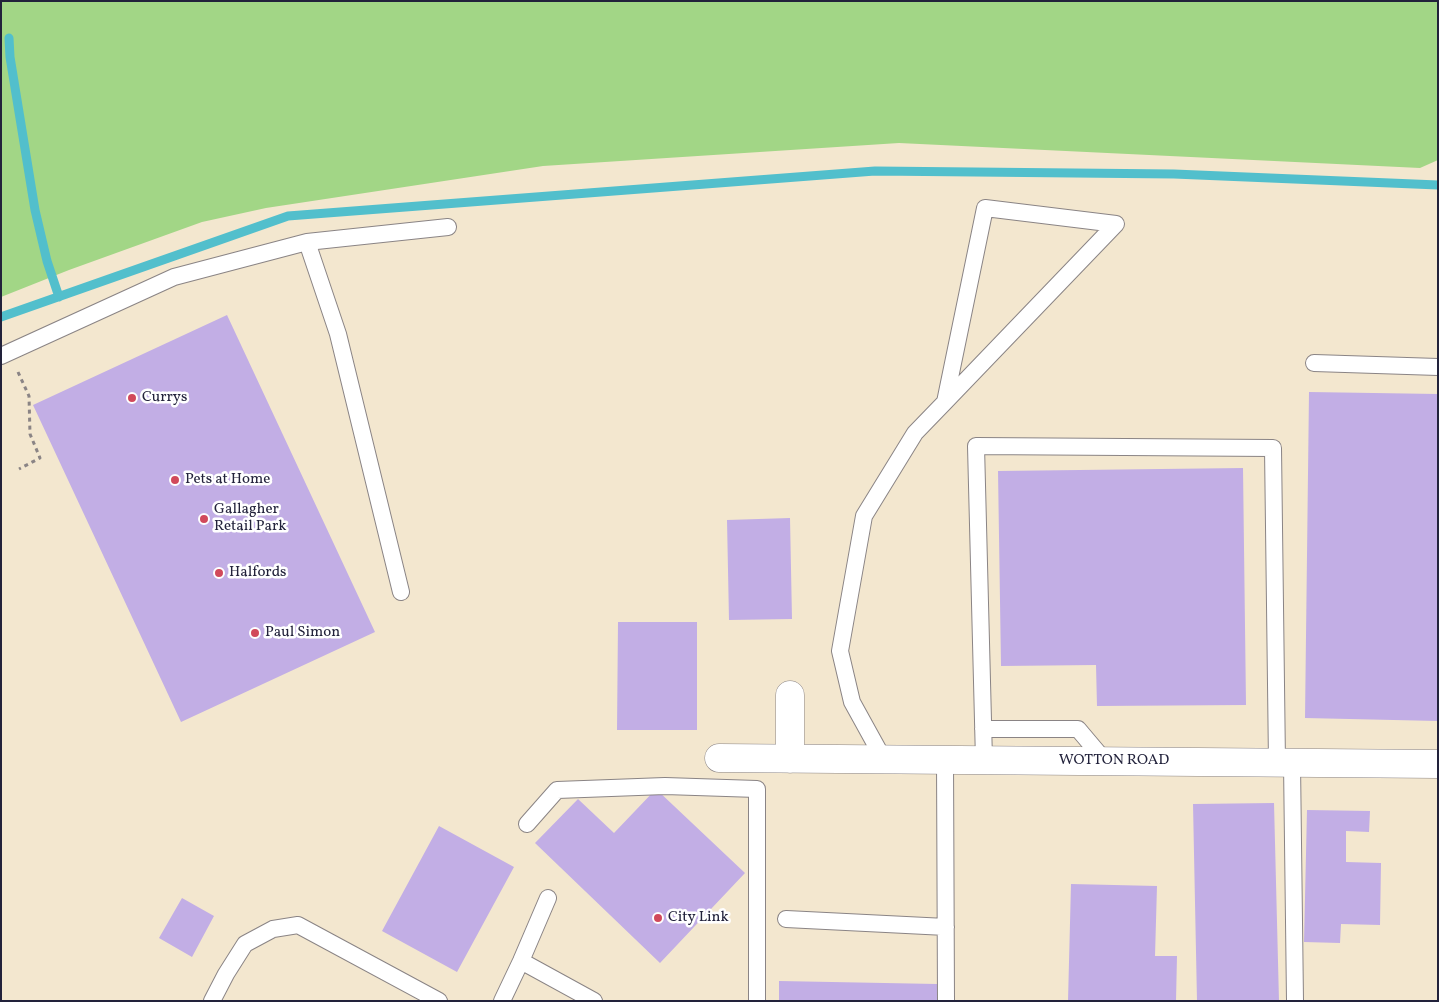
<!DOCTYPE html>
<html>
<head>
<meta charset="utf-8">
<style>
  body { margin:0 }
  #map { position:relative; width:1439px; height:1002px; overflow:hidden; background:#f3e7cf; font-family:Vollkorn,serif }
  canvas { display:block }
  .frame { position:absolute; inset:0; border:2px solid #22223b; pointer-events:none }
</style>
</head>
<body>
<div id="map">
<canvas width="1439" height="1002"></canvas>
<div class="frame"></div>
</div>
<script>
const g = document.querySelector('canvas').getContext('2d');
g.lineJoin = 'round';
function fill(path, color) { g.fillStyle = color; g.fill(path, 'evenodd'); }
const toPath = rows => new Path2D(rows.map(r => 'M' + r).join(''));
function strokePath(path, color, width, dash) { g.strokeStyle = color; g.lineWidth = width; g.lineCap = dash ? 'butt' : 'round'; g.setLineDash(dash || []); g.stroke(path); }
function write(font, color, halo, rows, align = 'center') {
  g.font = font + ' Vollkorn,serif'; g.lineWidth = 5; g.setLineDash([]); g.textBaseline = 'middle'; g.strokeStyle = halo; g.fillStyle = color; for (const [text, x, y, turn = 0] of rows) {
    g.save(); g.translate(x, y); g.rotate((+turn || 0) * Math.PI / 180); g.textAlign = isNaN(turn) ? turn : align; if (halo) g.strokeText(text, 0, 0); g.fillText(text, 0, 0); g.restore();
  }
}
const green = toPath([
  [1,1,1438,1,1438,160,1420,168,899,143,543,166,266,208,202,222,69,270,1,297]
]);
const stream = toPath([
  [9,38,10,57,35,210,47,261,59,297],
  [1,317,288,216,875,171,1174,174,1438,185]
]);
const building = toPath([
  [227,315,375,632,181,722,33,405],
  [1309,392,1438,394,1438,721,1305,718],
  [1243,468,1246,705,1097,706,1096,665,1001,666,998,471],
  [790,518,792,619,729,620,727,520],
  [618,622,697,622,697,730,617,730],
  [656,789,745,873,660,963,535,843,578,799,614,833],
  [1274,803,1279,1001,1197,1001,1193,804],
  [1307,810,1370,811,1369,832,1346,831,1346,862,1381,863,1380,925,1341,924,1340,943,1304,942],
  [439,826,514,867,457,972,382,931],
  [1071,884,1157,886,1155,956,1177,956,1176,1001,1068,1001],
  [182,898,214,916,192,957,159,938],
  [779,981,937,984,937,1001,779,1001]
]);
const path = toPath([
  [18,372,29,396,30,434,40,458,19,469]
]);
const lane = toPath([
  [307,242,338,334,401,592],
  [1,356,174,277,307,242,448,227],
  [1314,363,1438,367],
  [983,729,1078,729,1105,761],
  [884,760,852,702,840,651,864,516,915,433,945,402,1116,224,985,208,945,402],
  [945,760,946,1001],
  [984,760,976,446,1273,448,1277,763],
  [1292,763,1295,1001],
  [527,824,557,790,665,786,757,789,757,1001],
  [786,919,946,927],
  [521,961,594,1001],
  [212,1001,226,974,245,944,273,929,298,925,439,1001],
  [502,1001,521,961,548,898]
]);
const street = toPath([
  [719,758,1438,764],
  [790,759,790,695]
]);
const markers = [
  [132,398,5,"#d1495b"],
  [175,480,5,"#d1495b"],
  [204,519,5,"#d1495b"],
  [219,573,5,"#d1495b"],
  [255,633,5,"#d1495b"],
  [658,918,5,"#d1495b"]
];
const poiNames = [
  ["Currys",142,398],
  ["Pets at Home",185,480],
  ["Gallagher",214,510],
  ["Retail Park",214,527],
  ["Halfords",229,573],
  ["Paul Simon",265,633],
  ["City Link",668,918]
];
const streetNames = [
  ["WOTTON ROAD",1114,761]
];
fill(green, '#a2d686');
strokePath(stream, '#52bfcc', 9);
fill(building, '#c2aee5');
strokePath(lane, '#8a8485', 18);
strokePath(street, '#8a8485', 29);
strokePath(path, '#8a8485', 3, [4, 4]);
strokePath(lane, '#fff', 16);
strokePath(street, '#fff', 28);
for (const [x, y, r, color] of markers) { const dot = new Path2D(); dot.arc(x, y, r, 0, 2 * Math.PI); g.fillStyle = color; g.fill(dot); strokePath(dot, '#fff', 2); }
write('15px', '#22223b', '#fff', poiNames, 'left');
write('15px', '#22223b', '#fff', streetNames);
</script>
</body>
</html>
